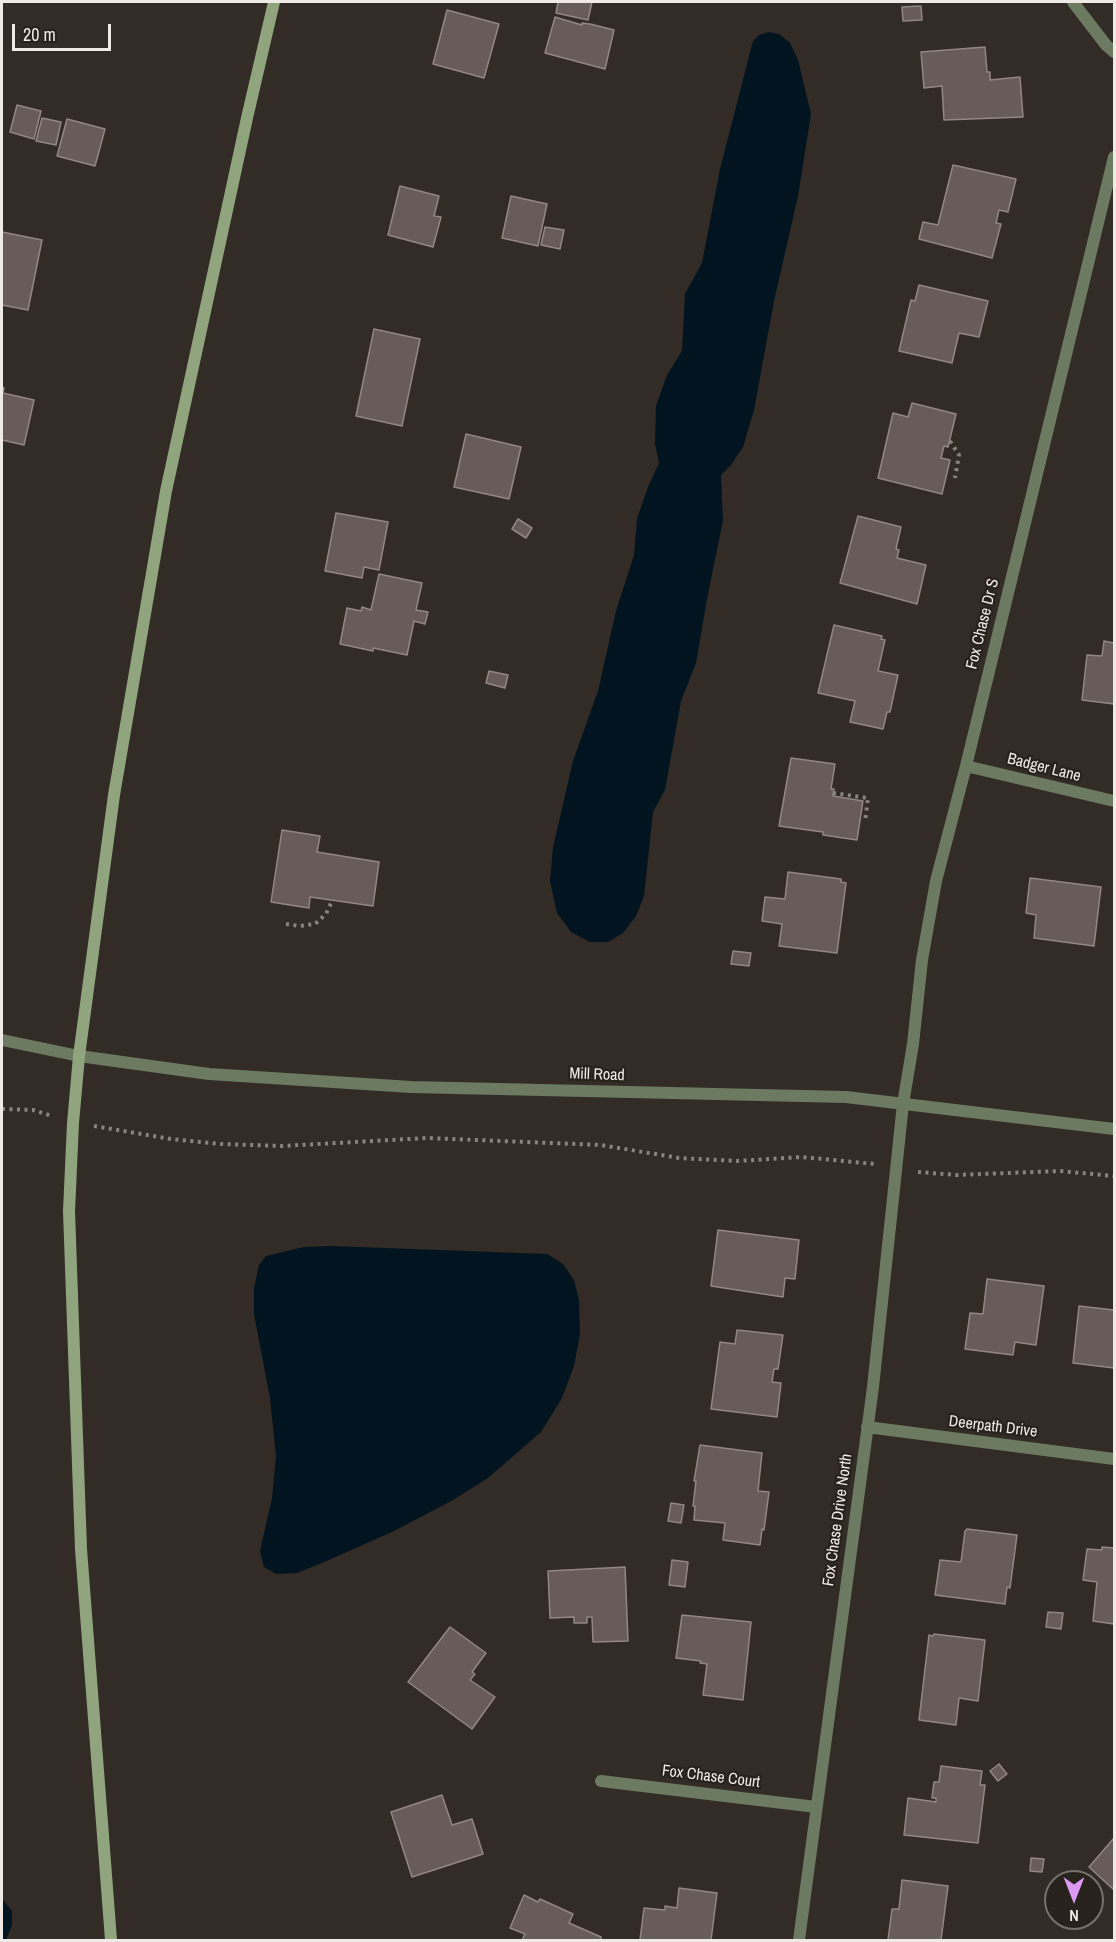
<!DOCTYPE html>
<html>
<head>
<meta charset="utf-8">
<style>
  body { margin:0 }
  #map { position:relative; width:1116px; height:1942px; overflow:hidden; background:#322b26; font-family:"Archivo Narrow",sans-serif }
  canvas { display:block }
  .frame { position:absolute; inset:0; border:3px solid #efeae6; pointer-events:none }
  .north { position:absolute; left:1044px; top:1870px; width:60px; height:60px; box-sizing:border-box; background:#28221c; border:2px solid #78726d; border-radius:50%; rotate:180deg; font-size:16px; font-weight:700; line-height:24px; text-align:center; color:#efeae6 }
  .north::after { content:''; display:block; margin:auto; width:21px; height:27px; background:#dc99f4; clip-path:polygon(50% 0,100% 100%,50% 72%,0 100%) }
  .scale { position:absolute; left:12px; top:24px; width:99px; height:27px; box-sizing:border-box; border:3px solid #efeae6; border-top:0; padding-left:8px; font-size:18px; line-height:21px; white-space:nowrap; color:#efeae6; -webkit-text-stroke:4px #28221c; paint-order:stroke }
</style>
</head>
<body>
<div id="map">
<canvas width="1116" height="1942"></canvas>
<div class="frame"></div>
<div class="north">N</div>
<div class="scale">20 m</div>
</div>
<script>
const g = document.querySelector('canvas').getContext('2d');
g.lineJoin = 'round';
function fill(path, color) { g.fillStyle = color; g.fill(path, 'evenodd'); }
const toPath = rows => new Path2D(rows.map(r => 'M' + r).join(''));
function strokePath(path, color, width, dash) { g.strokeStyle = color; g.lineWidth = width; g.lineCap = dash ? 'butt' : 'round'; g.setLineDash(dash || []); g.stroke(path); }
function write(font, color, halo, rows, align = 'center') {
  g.font = font + ' "Archivo Narrow",sans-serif'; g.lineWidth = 4.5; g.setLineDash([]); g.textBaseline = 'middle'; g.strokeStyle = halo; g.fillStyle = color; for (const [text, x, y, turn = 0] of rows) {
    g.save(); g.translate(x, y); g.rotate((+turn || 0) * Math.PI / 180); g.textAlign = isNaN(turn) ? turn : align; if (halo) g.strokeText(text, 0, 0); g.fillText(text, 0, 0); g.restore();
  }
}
const water = toPath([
  [769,32,779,34,790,43,798,60,811,114,798,196,774,301,754,410,743,447,731,465,721,475,723,520,707,599,696,663,681,701,665,790,653,812,644,896,636,916,623,933,608,942,590,942,571,932,557,913,550,881,553,847,573,761,598,691,616,611,634,555,637,519,648,487,659,463,655,444,656,406,667,375,682,351,685,294,702,263,720,169,753,41,759,35],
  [331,1246,547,1254,563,1264,574,1280,579,1300,580,1334,574,1366,562,1398,541,1432,488,1478,453,1500,394,1531,322,1563,297,1573,276,1574,264,1567,260,1551,272,1498,276,1456,270,1398,254,1314,254,1288,259,1265,266,1256,304,1247],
  [2,1899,12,1911,12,1925,6,1940,2,1940]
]);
const building = toPath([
  [558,2,592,2,588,20,556,13,558,2],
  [921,6,922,20,903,21,902,7,921,6],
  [447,10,499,24,484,78,433,64,447,10],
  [555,17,582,25,582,23,590,24,614,30,605,69,545,53,555,17],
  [985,47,987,72,990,72,990,80,1020,77,1023,117,944,120,942,86,924,88,921,52,985,47],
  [17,105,41,111,34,139,10,132,17,105],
  [42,118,61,122,56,145,36,141,42,118],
  [67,119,105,129,95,166,57,156,67,119],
  [953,165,1016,179,1008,212,999,210,996,223,1001,224,992,258,919,239,923,222,938,225,953,165],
  [400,186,439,196,434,216,441,217,433,247,388,235,400,186],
  [511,196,547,204,538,246,502,238,511,196],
  [545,227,564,230,560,249,541,245,545,227],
  [2,232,42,240,28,310,2,305,2,232],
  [919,285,988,301,979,337,959,333,952,363,899,351,911,300,915,301,919,285],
  [374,329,420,339,402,426,356,416,374,329],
  [2,387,4,388,3,393,34,400,24,445,2,440,2,387],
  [912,403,956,414,948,447,944,446,941,458,950,460,942,494,878,478,893,413,908,417,912,403],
  [466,434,521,447,509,499,454,487,466,434],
  [336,513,388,522,379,570,364,567,362,578,325,571,336,513],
  [858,516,901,527,896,549,899,550,897,558,926,565,917,604,840,583,858,516],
  [518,519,532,528,526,538,512,529,518,519],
  [379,574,422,583,416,610,428,612,425,624,414,621,407,655,373,648,373,651,340,644,347,608,361,611,362,607,371,610,379,574],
  [834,625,882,636,881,639,885,640,878,671,898,675,890,712,887,712,883,729,850,722,855,701,818,693,834,625],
  [1104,641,1114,643,1114,704,1082,700,1087,655,1102,656,1104,641],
  [489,671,508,675,505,688,486,683,489,671],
  [791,758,835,764,831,789,834,789,833,796,863,801,857,840,823,835,823,832,779,826,791,758],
  [282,830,320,836,317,852,379,862,373,906,310,897,309,908,271,902,282,830],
  [788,872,841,879,841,882,846,883,837,953,779,946,782,924,762,921,765,897,785,899,788,872],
  [1030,878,1101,887,1094,946,1034,938,1036,915,1026,913,1030,878],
  [733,951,751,953,749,966,731,964,733,951],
  [718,1230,799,1240,795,1279,785,1278,783,1297,711,1286,718,1230],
  [987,1279,1044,1286,1036,1345,1015,1342,1013,1355,965,1349,970,1313,983,1314,987,1279],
  [1079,1306,1114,1310,1114,1368,1073,1363,1079,1306],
  [737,1330,783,1335,778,1369,774,1369,772,1382,781,1383,777,1417,711,1409,720,1342,735,1344,737,1330],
  [700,1445,762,1453,758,1491,769,1492,764,1530,762,1529,760,1545,723,1540,725,1523,694,1520,695,1506,693,1506,696,1481,694,1481,700,1445],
  [671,1503,684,1505,681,1523,668,1521,671,1503],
  [967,1529,1017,1535,1010,1588,1007,1587,1005,1604,935,1595,940,1560,961,1562,965,1531,967,1529],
  [1102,1547,1114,1548,1114,1624,1093,1621,1097,1582,1083,1580,1087,1549,1102,1550,1102,1547],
  [672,1560,688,1562,685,1587,669,1585,672,1560],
  [625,1567,628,1641,593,1642,592,1617,587,1617,587,1623,574,1623,574,1617,550,1618,548,1571,625,1567],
  [1048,1612,1063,1613,1061,1629,1046,1627,1048,1612],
  [682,1615,751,1622,743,1700,703,1695,707,1664,700,1663,701,1661,676,1658,682,1615],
  [450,1627,486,1653,472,1672,475,1674,470,1680,495,1697,472,1729,408,1682,450,1627],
  [934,1634,985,1640,978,1701,959,1698,956,1725,919,1720,929,1635,933,1636,934,1634],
  [999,1764,1007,1774,998,1781,990,1771,999,1764],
  [941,1766,982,1771,980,1785,985,1785,978,1843,904,1835,908,1798,936,1802,936,1798,932,1798,934,1782,939,1782,941,1766],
  [442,1795,452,1825,472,1819,483,1854,412,1877,391,1812,442,1795],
  [1114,1838,1114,1890,1089,1867,1114,1838],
  [1031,1858,1044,1859,1042,1872,1030,1871,1031,1858],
  [902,1880,948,1886,941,1940,888,1940,892,1909,899,1909,902,1880],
  [679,1888,717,1893,711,1940,640,1940,644,1908,665,1910,665,1906,677,1908,679,1888],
  [524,1895,538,1902,540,1899,573,1914,569,1923,601,1937,601,1940,522,1940,525,1934,510,1928,524,1895]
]);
const path = toPath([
  [950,441,959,455,955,478],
  [833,793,868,798,865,822],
  [286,924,299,926,315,924,326,914,332,901],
  [2,1109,33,1110,52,1116],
  [94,1126,171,1139,221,1144,282,1146,427,1138,601,1145,679,1158,737,1161,802,1157,875,1164],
  [918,1172,956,1175,1060,1171,1114,1176]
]);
const minor = toPath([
  [1073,2,1106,45,1114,52],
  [966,766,1114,801],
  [2,1040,79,1056],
  [867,1427,1114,1459],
  [601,1781,816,1807],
  [799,1940,873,1387,903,1104,913,1044,922,960,936,881,966,766,1114,157]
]);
const tertiary = toPath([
  [79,1056,209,1074,411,1087,846,1097,1114,1129]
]);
const secondary = toPath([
  [111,1940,81,1549,69,1211,73,1123,79,1056,114,795,166,491,247,118,274,2]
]);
const streetNames = [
  ["Fox Chase Dr S",983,624,-76],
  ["Badger Lane",1044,768,14],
  ["Mill Road",597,1075,2],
  ["Deerpath Drive",993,1427,7],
  ["Fox Chase Drive North",838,1520,-82],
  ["Fox Chase Court",711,1777,7]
];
fill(water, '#02141f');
fill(building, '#675c5a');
strokePath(building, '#928785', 1.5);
strokePath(path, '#8a847f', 4, [3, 4.5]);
strokePath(minor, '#6c7a61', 12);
strokePath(tertiary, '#6c7a61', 12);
strokePath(secondary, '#90a57e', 12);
write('16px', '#efeae6', '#28221c', streetNames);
</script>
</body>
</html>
